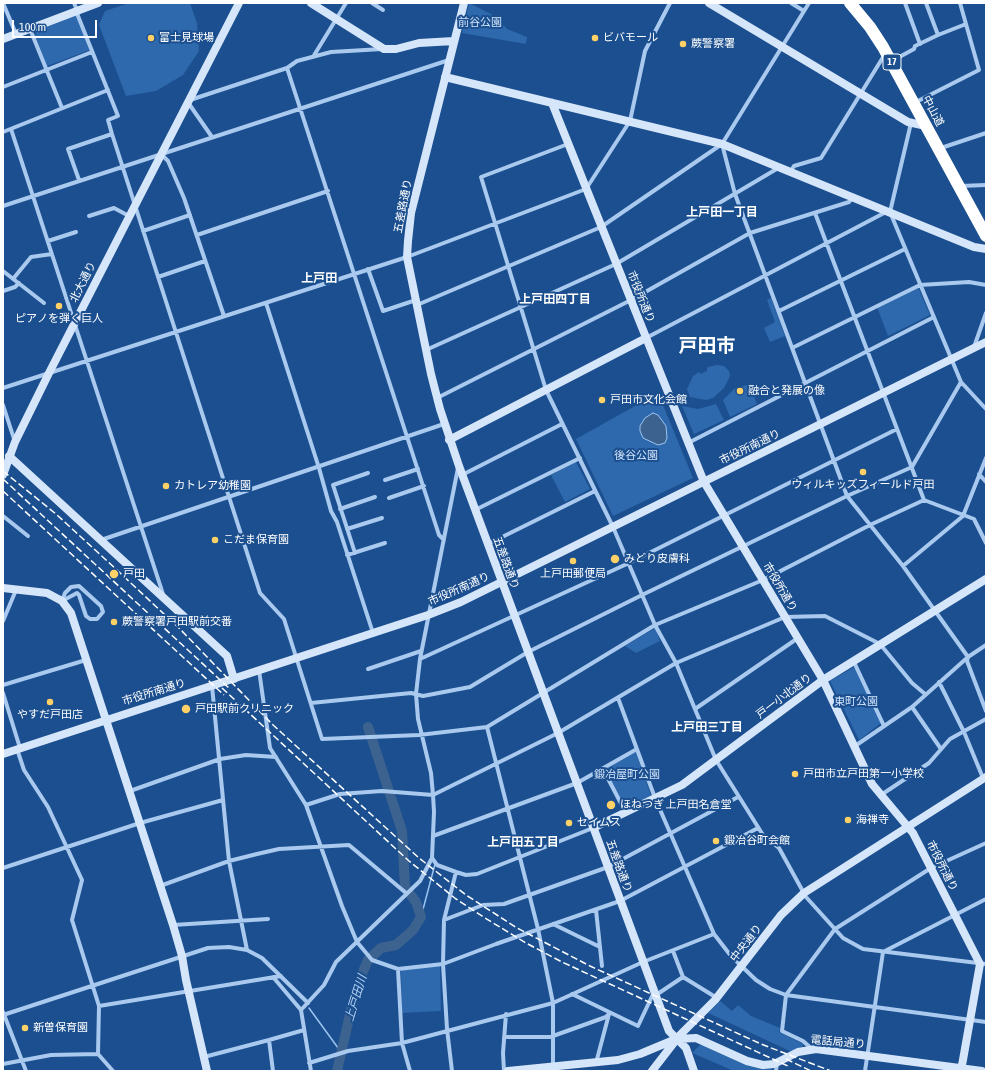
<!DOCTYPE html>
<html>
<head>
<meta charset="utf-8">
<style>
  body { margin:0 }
  #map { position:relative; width:989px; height:1074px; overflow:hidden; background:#1b4f8f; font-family:"Asap Condensed",sans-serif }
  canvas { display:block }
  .frame { position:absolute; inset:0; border:4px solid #fff; pointer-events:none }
  .scale { position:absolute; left:12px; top:20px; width:85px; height:18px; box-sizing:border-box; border:2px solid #fff; border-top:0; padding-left:5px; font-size:12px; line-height:14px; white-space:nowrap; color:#fff; -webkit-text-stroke:3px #1b4f8f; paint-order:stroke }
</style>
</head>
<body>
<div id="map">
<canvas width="989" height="1074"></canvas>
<div class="frame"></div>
<div class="scale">100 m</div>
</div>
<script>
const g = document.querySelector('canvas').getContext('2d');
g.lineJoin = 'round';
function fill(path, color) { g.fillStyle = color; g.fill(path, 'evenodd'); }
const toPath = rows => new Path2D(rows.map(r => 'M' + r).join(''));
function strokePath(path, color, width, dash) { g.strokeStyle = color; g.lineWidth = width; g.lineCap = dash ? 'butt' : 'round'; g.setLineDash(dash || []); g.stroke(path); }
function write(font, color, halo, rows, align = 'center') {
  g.font = font + ' "Asap Condensed","Noto Sans JP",sans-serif'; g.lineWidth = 4; g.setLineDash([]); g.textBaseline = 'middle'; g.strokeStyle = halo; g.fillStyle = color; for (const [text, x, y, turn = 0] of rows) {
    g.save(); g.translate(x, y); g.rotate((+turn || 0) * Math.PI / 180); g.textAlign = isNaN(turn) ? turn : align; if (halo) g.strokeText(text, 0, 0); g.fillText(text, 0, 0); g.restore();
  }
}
const green = toPath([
  [129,3,190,3,197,23,199,51,183,75,156,91,126,96,99,25,105,11],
  [469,3,495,16,507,29,527,37,526,44,462,33],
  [75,13,90,50,47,66,35,35,38,29],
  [918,287,930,315,888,336,877,307],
  [771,298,785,336,770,342,764,328,775,322,767,300],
  [717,365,724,366,729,371,730,376,724,388,713,398,706,400,690,397,687,389,693,376,699,372,700,374,707,371,707,368,708,367],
  [749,384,757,404,730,417,723,400,734,389],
  [658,393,693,478,613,516,576,439],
  [716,404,724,420,694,434,682,406,698,409],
  [576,462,590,489,565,502,551,475],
  [655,628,660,641,636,653,625,646],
  [854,667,881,723,859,740,830,681],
  [636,752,651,796,626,808,605,769],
  [440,966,441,1011,402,1013,401,970],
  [720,1001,732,1011,738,1005,751,1016,780,1028,779,1032,803,1044,803,1046,792,1052,708,1013],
  [702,1043,771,1068,774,1071,734,1071,692,1053]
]);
const water = toPath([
  [653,413,658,415,666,426,667,438,665,443,658,445,643,438,640,431,640,426,645,418,653,413]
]);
const stream = toPath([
  [421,917,435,864],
  [309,1008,341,1052]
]);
const river = toPath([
  [337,1071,356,988,368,960,381,948,396,945,413,930,421,917,416,902,405,887,402,831,368,727]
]);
const street = toPath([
  [3,3,16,34],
  [74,3,77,10],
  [372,3,383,10],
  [791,3,804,11],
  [905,3,920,44],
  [926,3,938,35,966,24],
  [76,11,118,116,108,120,112,134,260,593,284,619,322,739,419,735,487,727,655,625,763,580,870,525,924,500],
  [30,29,62,108],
  [313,57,346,3],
  [892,61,914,49,915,46,938,35],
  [287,68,439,535,444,540],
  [3,87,92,52],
  [914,103,979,70,960,3],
  [911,123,890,212,961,382,986,409],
  [11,129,163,594],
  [3,132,108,90],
  [212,137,187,101,287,68,297,61,331,52,382,49],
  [568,144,481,177,546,390,613,527,655,625,676,663,716,760,763,835,779,848,806,897,843,938,863,949,986,964],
  [722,144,735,194,847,496,903,566,968,657,967,661,986,711],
  [941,148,986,133],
  [161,154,168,161,184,198,224,316],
  [790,172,794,166,821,158,885,54],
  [79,180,68,149,112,134],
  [960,186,986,185],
  [3,206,449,60],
  [815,213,924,500,974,519,986,543],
  [89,216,114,208,129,216],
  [143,231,190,215],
  [197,235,328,191],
  [48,241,76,232],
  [368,269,383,311,416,300],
  [3,271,44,303],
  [158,277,205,261],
  [13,279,31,257,52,254],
  [3,291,15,287,19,283],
  [266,303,319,468,331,511,337,522,373,633],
  [417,305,601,227,722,144,809,3],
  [779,311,905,249],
  [646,338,886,212],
  [974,347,986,313],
  [792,348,920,285,969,282,986,285],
  [426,350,616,264,780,167],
  [3,388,407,257,586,189,630,121,645,51,670,3],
  [437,398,631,300,750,233,849,202,853,197],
  [3,405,15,442],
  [688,443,934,317],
  [979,474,986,482],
  [462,475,562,424],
  [385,480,418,469],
  [389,498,424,486],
  [340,509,375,497],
  [475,510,580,458],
  [3,516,28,536],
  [347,529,382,518],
  [101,540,444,424],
  [488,544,595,491],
  [355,553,333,485,368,473],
  [347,555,385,543],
  [903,566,963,516,986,458],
  [79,586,101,606,103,612,97,619,90,619,86,616,79,595,77,593,62,601,65,593,71,587,79,586],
  [3,621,16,590],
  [420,659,629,563,897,429],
  [853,660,884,726],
  [368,669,421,651],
  [259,670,270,748,306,805,342,906,357,942,372,960,398,969,443,964,496,944,620,901,758,828],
  [939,682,964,732,983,778],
  [3,685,86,660],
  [212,686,229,861,247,950],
  [3,693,20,748],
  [618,698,655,798,714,934,731,956,756,980,770,989,786,995,986,1022],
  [311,703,411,693,423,696,470,687,528,652,642,595,847,496,912,467,961,382],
  [912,707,941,749],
  [695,709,798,638],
  [487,727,538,929,553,1003,553,1066],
  [855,746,912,707,968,657,986,645],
  [17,749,24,770,48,807,82,880,72,920,99,1006,98,1054],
  [603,769,626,813],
  [130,791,220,759,246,755,276,757],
  [881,795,929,763,950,739,986,719],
  [306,805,340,794,382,791,433,795,558,733,676,663,785,617,825,616,880,644,912,683,925,694],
  [433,836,577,783,637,749],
  [432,858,437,865,456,872,466,875,477,874,593,828],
  [3,868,140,823,223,800],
  [160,886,229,861,257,854,279,849,349,845,406,893],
  [596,910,602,966],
  [444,920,483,905,504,904,608,867,738,797],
  [553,924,600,947],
  [173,925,268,919],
  [673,951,683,977],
  [398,969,402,1043,410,1071],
  [273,977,301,1010],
  [572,994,638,1026,654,992],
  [656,995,683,977,717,998],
  [99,1006,281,976],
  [3,1012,26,1071],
  [3,1015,208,948,229,947,247,950,262,958,308,1003],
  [553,1036,606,1017,610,1013],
  [504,1037,553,1037],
  [269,1040,273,1071],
  [812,1049,803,1041,782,1031,786,995,835,929,931,868,986,843],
  [204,1057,269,1040,304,1030],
  [309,1063,348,1051,402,1043,553,1003,643,962,714,934],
  [596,1063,609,1014],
  [3,1064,51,1055,98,1054,113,1071],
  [311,1071,301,1010,324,985,336,962,420,881,432,858,434,812,433,795,431,773,418,719,416,694,420,659,458,468],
  [452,1071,447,1029,443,964,444,920,456,872],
  [504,1071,503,1053,506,1014],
  [776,1071,777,1063],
  [865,1071,883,952,986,899]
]);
const secondary = toPath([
  [311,3,384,49,396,49,419,43,454,41],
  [464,3,411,213,408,241,407,257,431,374,440,409,459,466,669,1031,686,1048,694,1071],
  [709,3,908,122,926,126],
  [3,39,98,3],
  [445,77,722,144,974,247,986,249],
  [552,103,704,482,823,680,872,784,913,833,980,964,961,1071],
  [449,440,646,338],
  [9,456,227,656,234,679],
  [3,475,15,442,49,373,239,3],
  [3,588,47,593,62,601,71,613,173,925,182,956,186,980,207,1071],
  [3,754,428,615,461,602,986,342],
  [593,828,682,785,823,680,986,579],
  [676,1039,696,1038,747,1061,763,1065,774,1064,798,1052,816,1049,982,1071],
  [508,1071,618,1060,640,1054,676,1039,715,1000,781,915,804,893,986,777],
  [652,1071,676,1040]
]);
const highway = toPath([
  [850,3,870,27,883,47,986,236]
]);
const rail = toPath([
  [3,471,56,514,118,571,180,629,272,724,419,858,466,895,517,928,590,966,761,1044,831,1071],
  [3,479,230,689],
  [3,491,224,695],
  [222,688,409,861,456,899,485,918,526,943,562,962,790,1067],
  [786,1059,811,1071]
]);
const markers = [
  [151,38,4,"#ffd166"],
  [595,38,4,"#ffd166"],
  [683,44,4,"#ffd166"],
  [59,306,4,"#ffd166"],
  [740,391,4,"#ffd166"],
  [602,400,4,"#ffd166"],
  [863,472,4,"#ffd166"],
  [166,486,4,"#ffd166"],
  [215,540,4,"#ffd166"],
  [615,559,5,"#ffd166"],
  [573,561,4,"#ffd166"],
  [114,574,5,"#ffd166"],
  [114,622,4,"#ffd166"],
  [50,702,4,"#ffd166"],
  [186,709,5,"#ffd166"],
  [795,774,4,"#ffd166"],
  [611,805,5,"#ffd166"],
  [848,820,4,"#ffd166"],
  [569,823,4,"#ffd166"],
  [716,841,4,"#ffd166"],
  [25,1028,4,"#ffd166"]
];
const shields = [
  [892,62,18]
];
const shieldNames = [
  ["17",892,62]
];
const parkNames = [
  ["前谷公園",480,23],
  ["後谷公園",636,456],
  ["東町公園",856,702],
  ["鍛冶屋町公園",627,775]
];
const poiNames = [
  ["富士見球場",159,38],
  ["ビバモール",603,38],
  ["蕨警察署",691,44],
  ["ピアノを弾く巨人",59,319,"center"],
  ["融合と発展の像",748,391],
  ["戸田市文化会館",610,400],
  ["ウィルキッズフィールド戸田",863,485,"center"],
  ["カトレア幼稚園",174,486],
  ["こだま保育園",223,540],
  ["みどり皮膚科",624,559],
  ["戸田",123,574],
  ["上戸田郵便局",573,574,"center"],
  ["蕨警察署戸田駅前交番",122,622],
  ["戸田駅前クリニック",195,709],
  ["やすだ戸田店",50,715,"center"],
  ["戸田市立戸田第一小学校",803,774],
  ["ほねつぎ 上戸田名倉堂",620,805],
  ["海禅寺",856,820],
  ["セイムス",577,823],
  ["鍛冶谷町会館",724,841],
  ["新曽保育園",33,1028]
];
const streetNames = [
  ["中山道",933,111,62],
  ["五差路通り",403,206,-79],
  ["北大通り",83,282,-63],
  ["市役所通り",641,297,68],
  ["市役所南通り",750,447,-26],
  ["五差路通り",506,563,70],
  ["市役所通り",780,587,59],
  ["市役所南通り",459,589,-24],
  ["市役所南通り",154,692,-17],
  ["戸一小北通り",784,696,-37],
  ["五差路通り",619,866,70],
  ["市役所通り",942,866,63],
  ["中央通り",746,943,-52],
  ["電話局通り",838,1042,5]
];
const neighbourhoodNames = [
  ["上戸田一丁目",722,212],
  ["上戸田",319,278],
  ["上戸田四丁目",555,299],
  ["上戸田三丁目",707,727],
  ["上戸田五丁目",523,842]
];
const waterNames = [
  ["上戸田川",356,998,-73]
];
const townNames = [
  ["戸田市",707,346]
];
fill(green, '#2e69ad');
fill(water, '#3c6290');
strokePath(water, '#9cc4f0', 1);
strokePath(stream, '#9cc4f0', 1.5);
strokePath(river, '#3c6290', 10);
strokePath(street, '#a9c9ee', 4);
strokePath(secondary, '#d6e6fa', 8);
strokePath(highway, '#fff', 12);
strokePath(rail, '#fff', 1.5, [7, 3]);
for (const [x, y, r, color] of markers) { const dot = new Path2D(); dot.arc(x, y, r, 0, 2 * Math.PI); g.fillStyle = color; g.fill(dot); strokePath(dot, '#1b4f8f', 1.5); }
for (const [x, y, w] of shields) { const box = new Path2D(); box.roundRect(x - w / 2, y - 8, w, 16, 3); g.fillStyle = '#1b4f8f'; g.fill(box); strokePath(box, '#fff', 1); }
write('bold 10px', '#fff', null, shieldNames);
write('11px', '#cfe3fa', '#1b4f8f', parkNames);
write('11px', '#fff', '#1b4f8f', poiNames, 'left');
write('11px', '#fff', '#1b4f8f', streetNames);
write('bold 12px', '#fff', '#1b4f8f', neighbourhoodNames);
write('italic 12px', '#b5d3f5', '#1b4f8f', waterNames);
write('bold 19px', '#fff', '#1b4f8f', townNames);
</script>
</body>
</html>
